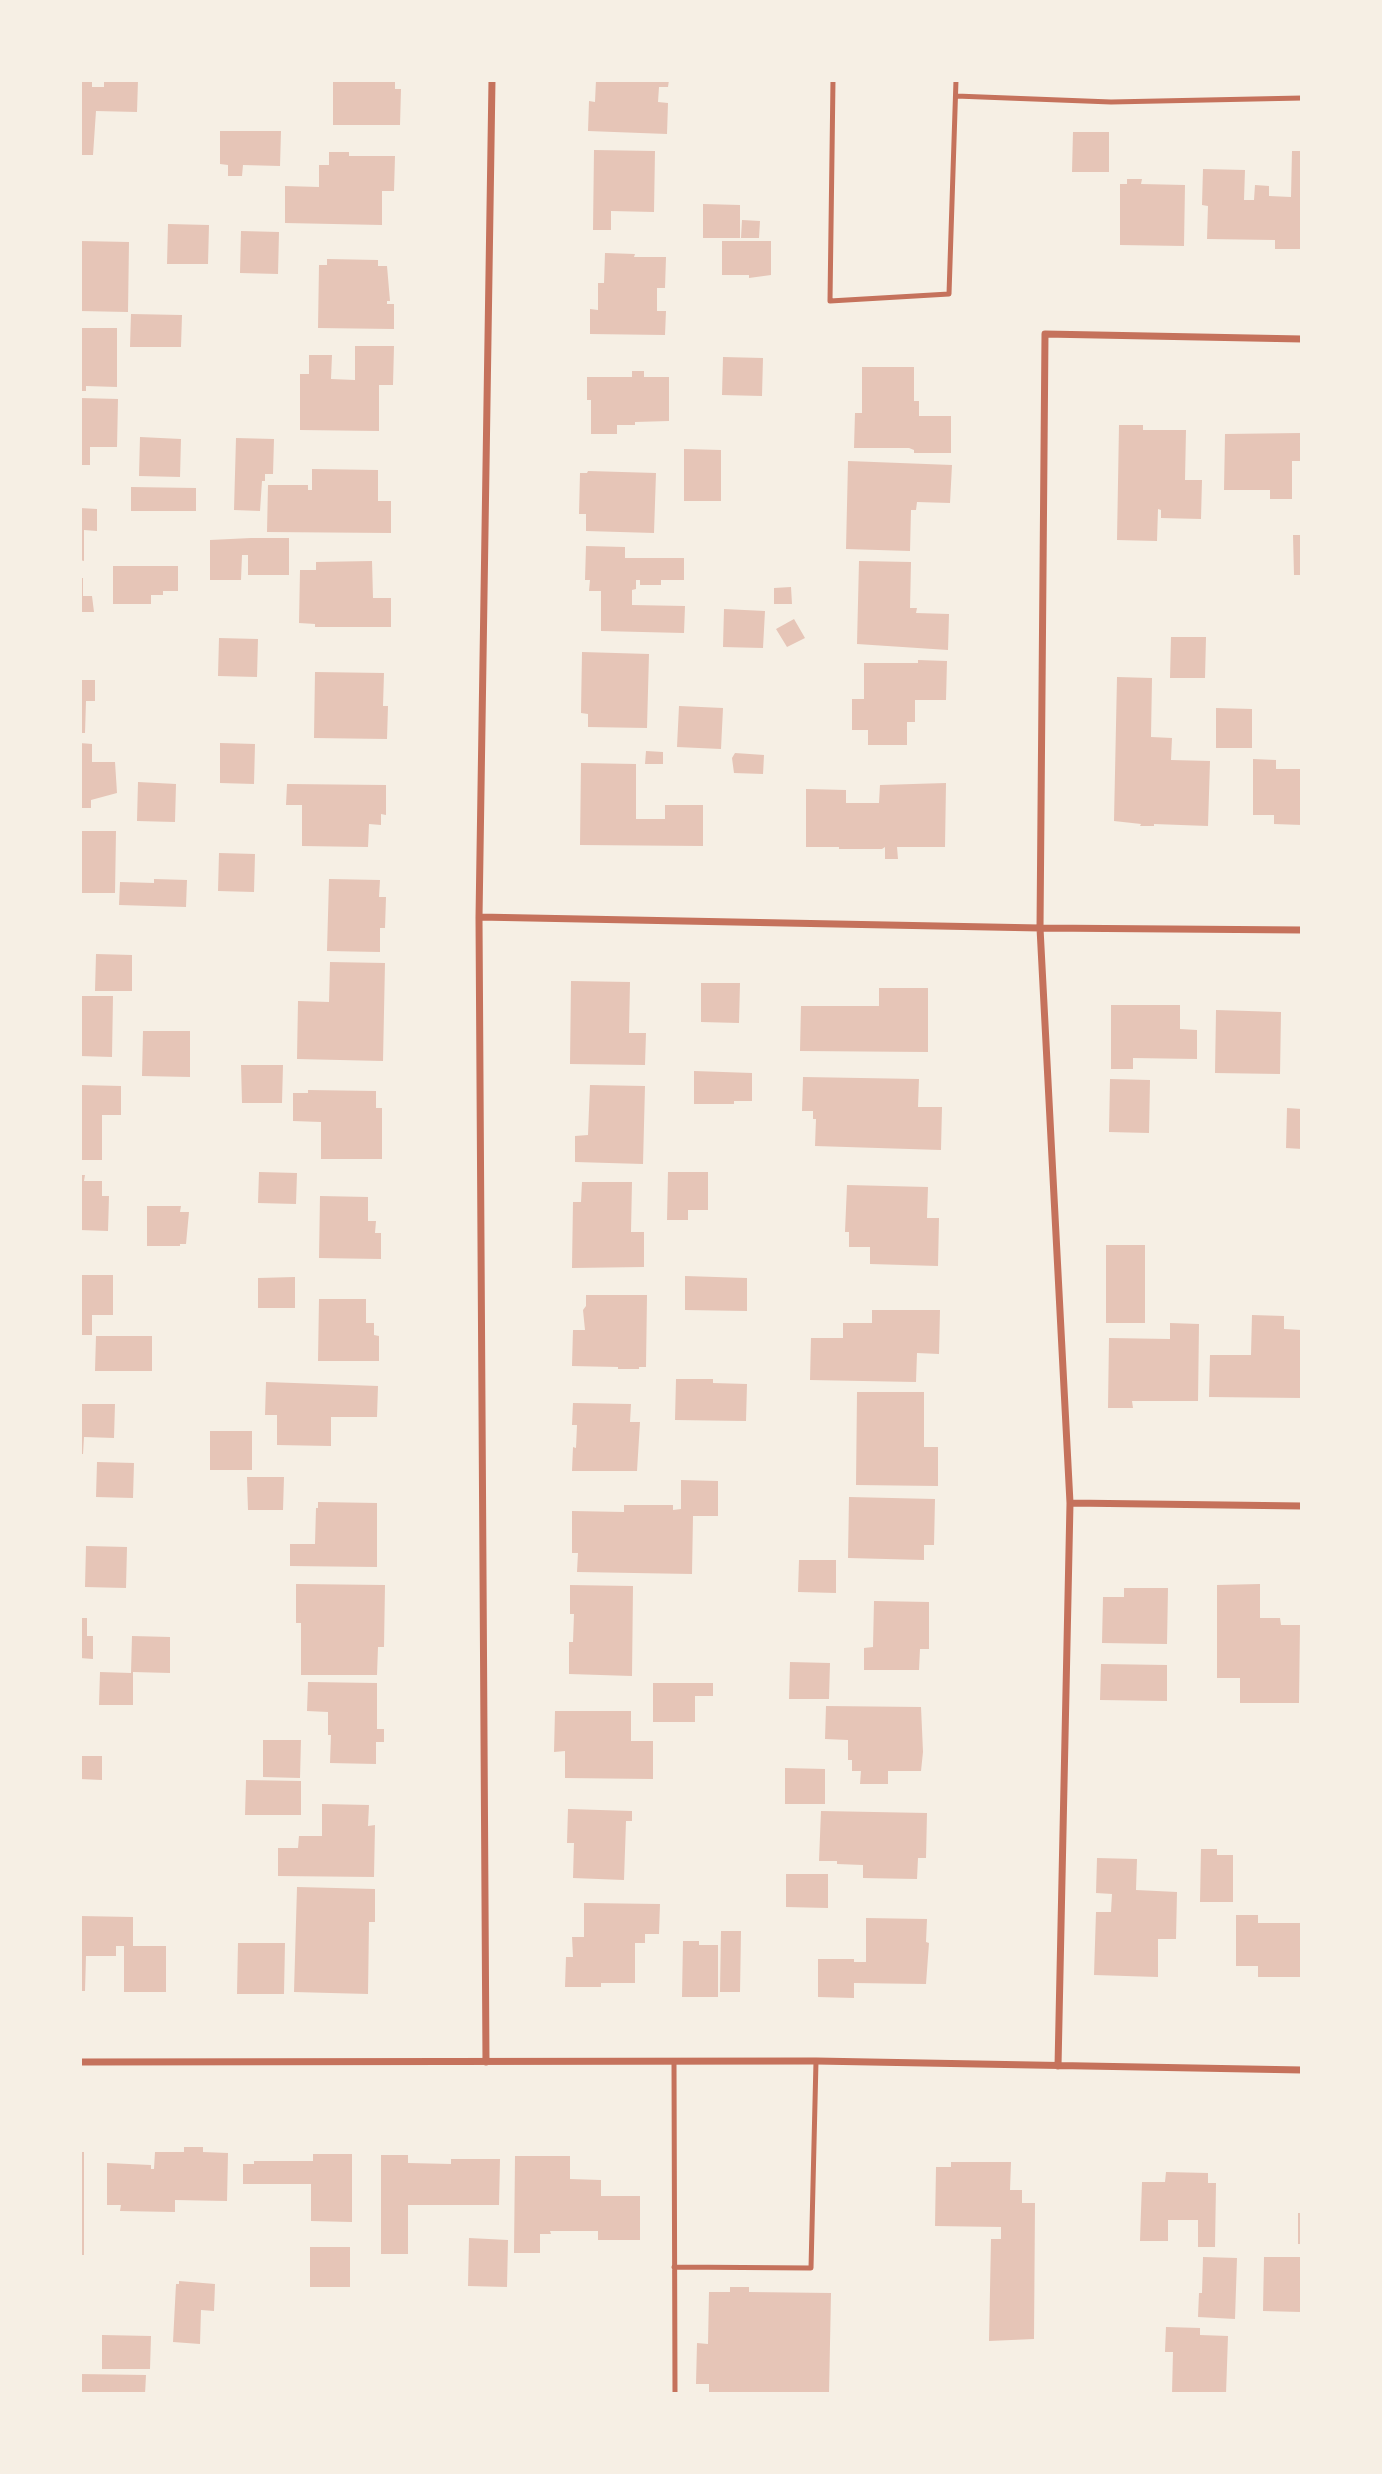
<!DOCTYPE html>
<html>
<head>
<meta charset="utf-8">
<style>
  body { margin:0 }
  #map { position:relative; width:1382px; height:2474px; overflow:hidden; background:#f6efe4; font-family:Inter,sans-serif }
  canvas { display:block }
  .frame { position:absolute; inset:0; border:82px solid #f6efe4; pointer-events:none }
</style>
</head>
<body>
<div id="map">
<canvas width="1382" height="2474"></canvas>
<div class="frame"></div>
</div>
<script>
const g = document.querySelector('canvas').getContext('2d');
g.lineJoin = 'round';
function fill(path, color) { g.fillStyle = color; g.fill(path, 'evenodd'); }
const toPath = rows => new Path2D(rows.map(r => 'M' + r).join(''));
function strokePath(path, color, width, dash) { g.strokeStyle = color; g.lineWidth = width; g.lineCap = dash ? 'butt' : 'round'; g.setLineDash(dash || []); g.stroke(path); }
const building = toPath([
  [104,80,138,80,137,112,96,111,93,155,80,155,80,82,92,82,92,87,104,87],
  [333,80,395,80,395,89,401,89,400,125,333,125],
  [596,80,669,80,668,87,659,87,658,102,668,103,667,134,588,131,589,101,595,102],
  [220,131,281,131,280,166,243,165,242,176,228,176,228,165,220,164],
  [1073,132,1109,132,1109,172,1072,172],
  [594,150,655,151,654,212,611,211,611,230,593,230],
  [1292,151,1302,151,1302,249,1275,249,1275,240,1207,239,1208,206,1202,205,1203,169,1245,170,1244,200,1254,200,1255,185,1269,186,1269,196,1291,197],
  [329,152,349,152,349,156,395,156,394,191,382,191,382,225,285,223,285,186,319,187,319,165,329,165],
  [1127,179,1142,179,1141,184,1185,185,1184,246,1120,245,1120,184,1127,184],
  [703,204,740,205,740,238,703,238],
  [742,220,760,221,759,238,741,238],
  [168,224,209,225,208,264,167,264],
  [241,231,279,232,278,274,240,273],
  [80,241,129,242,128,312,80,311],
  [722,241,771,241,771,275,749,278,749,275,722,275],
  [605,253,635,254,634,257,666,257,665,288,657,288,657,311,666,311,665,335,590,334,590,309,598,310,598,283,604,283],
  [327,259,378,260,378,266,387,266,390,301,387,301,387,304,394,304,394,329,318,328,319,265,327,265],
  [131,314,182,315,181,347,130,347],
  [80,328,117,328,117,387,86,386,86,391,80,391],
  [355,346,394,346,393,385,379,385,379,431,300,430,300,374,309,374,309,355,332,355,331,379,355,380],
  [723,357,763,358,762,396,722,395],
  [862,367,914,367,914,401,919,401,919,416,951,416,951,453,914,453,914,450,909,448,854,448,855,413,862,413],
  [632,371,644,371,644,377,669,377,669,421,635,422,635,425,617,425,617,434,591,434,591,400,587,400,587,377,632,377],
  [80,398,118,399,117,447,90,447,90,465,80,465],
  [1119,425,1143,425,1143,430,1186,430,1185,480,1202,480,1201,519,1161,518,1161,510,1158,509,1157,541,1117,540],
  [1301,433,1300,461,1292,461,1292,499,1270,499,1270,490,1224,490,1225,434],
  [140,437,181,439,180,477,139,476],
  [236,438,274,439,273,474,265,474,265,481,262,481,260,511,234,510],
  [684,449,721,450,721,501,684,501],
  [848,461,952,465,950,503,917,502,916,510,911,510,910,551,846,549],
  [312,469,378,470,378,501,391,501,391,533,267,532,268,485,308,485,308,490,312,490],
  [588,471,656,473,654,533,586,531,586,514,579,514,580,473,587,473],
  [131,487,196,488,196,511,131,511],
  [80,508,97,509,97,531,84,530,84,561,80,560],
  [1293,535,1302,535,1302,575,1294,575],
  [251,538,289,538,289,575,248,575,248,555,242,555,241,580,210,580,210,540],
  [586,546,625,547,625,558,684,558,684,580,661,580,661,585,640,585,640,580,636,580,636,589,632,590,632,605,685,606,684,633,601,631,601,591,589,591,590,580,585,580],
  [372,561,373,598,391,598,391,627,315,627,315,624,299,623,300,570,316,570,316,562],
  [859,561,911,562,910,608,917,608,916,613,949,614,948,650,857,644],
  [113,566,178,566,178,591,163,591,163,595,151,595,151,604,113,604],
  [80,578,83,578,83,596,92,596,94,612,80,612],
  [791,587,792,604,774,604,774,588],
  [724,609,765,611,763,648,723,647],
  [794,619,805,638,787,647,776,629],
  [1171,637,1206,637,1205,678,1170,678],
  [219,638,258,639,257,677,218,676],
  [582,652,649,654,647,728,588,727,588,714,581,713],
  [918,660,947,661,946,700,915,700,915,722,907,722,907,745,868,745,868,730,852,730,852,699,864,699,864,663,918,663],
  [315,672,384,673,383,706,388,706,387,739,314,738],
  [1117,677,1152,678,1151,737,1172,738,1171,760,1210,761,1208,826,1154,824,1154,826,1140,826,1141,824,1114,821],
  [80,680,95,680,95,701,86,701,85,733,80,733],
  [679,706,723,708,721,749,677,747],
  [1216,708,1252,709,1252,748,1216,748],
  [80,743,92,744,92,762,115,762,117,793,91,800,91,808,80,808],
  [220,743,255,744,254,784,220,783],
  [646,751,663,752,663,764,645,764],
  [735,753,764,755,763,774,734,773,732,758],
  [1253,759,1276,760,1276,769,1302,769,1302,825,1274,824,1274,815,1253,815],
  [581,763,636,764,636,819,665,819,665,805,703,805,703,846,580,845],
  [138,782,176,784,175,822,137,821],
  [946,783,945,847,897,847,898,859,885,859,885,847,882,849,839,849,839,847,806,847,806,789,846,790,846,803,879,803,880,785],
  [287,784,386,785,386,815,381,814,381,825,369,824,368,847,302,846,302,805,286,805],
  [80,831,116,831,115,893,80,893],
  [219,853,255,854,254,892,218,891],
  [154,879,187,880,186,907,119,905,120,882,154,883],
  [329,879,380,880,379,897,386,897,385,928,380,928,380,952,327,951],
  [96,954,132,955,132,991,95,991],
  [330,962,385,963,383,1061,297,1059,298,1001,329,1002],
  [571,981,630,982,629,1033,646,1033,645,1065,570,1064],
  [701,983,740,983,739,1023,701,1022],
  [879,988,928,988,928,1052,800,1051,801,1006,879,1006],
  [80,996,113,996,112,1057,80,1056],
  [1111,1005,1180,1005,1180,1029,1197,1030,1197,1059,1133,1058,1133,1069,1111,1069],
  [1216,1010,1281,1012,1280,1074,1215,1073],
  [143,1031,190,1031,190,1077,142,1076],
  [241,1065,283,1065,282,1103,242,1103],
  [694,1071,752,1073,752,1101,734,1101,734,1104,694,1104],
  [803,1077,919,1079,918,1107,942,1107,941,1150,815,1146,816,1119,813,1119,813,1111,802,1111],
  [1110,1079,1150,1080,1149,1133,1109,1132],
  [80,1085,121,1086,121,1115,102,1115,102,1160,80,1160],
  [590,1085,645,1086,643,1164,575,1162,575,1136,588,1135],
  [308,1090,376,1091,376,1108,382,1108,382,1159,321,1159,321,1122,293,1121,293,1093,308,1093],
  [1287,1108,1302,1109,1302,1149,1286,1148],
  [259,1172,297,1173,296,1204,258,1203],
  [668,1172,708,1172,708,1210,688,1210,688,1220,667,1220],
  [80,1175,85,1175,84,1181,102,1181,102,1196,109,1196,108,1231,80,1230],
  [582,1182,632,1182,631,1232,644,1232,644,1267,572,1268,573,1202,581,1202],
  [847,1185,928,1187,927,1218,939,1218,938,1266,870,1264,870,1247,849,1247,849,1232,845,1232],
  [320,1196,368,1197,368,1221,376,1221,375,1233,381,1233,381,1259,319,1258],
  [147,1206,181,1206,180,1212,189,1212,186,1244,180,1244,180,1246,147,1246],
  [1106,1245,1145,1245,1145,1323,1106,1323],
  [80,1275,113,1275,113,1315,92,1315,92,1335,80,1335],
  [685,1276,747,1278,747,1311,685,1310],
  [295,1277,295,1308,258,1308,258,1278],
  [586,1295,647,1295,646,1367,639,1367,639,1369,618,1369,618,1367,572,1366,573,1330,585,1330,583,1310,586,1306],
  [319,1299,366,1299,366,1323,374,1323,374,1335,379,1336,379,1361,318,1361],
  [872,1310,940,1310,939,1354,917,1353,916,1382,810,1380,811,1338,843,1338,843,1323,872,1323],
  [1252,1315,1284,1316,1284,1329,1302,1330,1302,1398,1209,1397,1210,1355,1251,1355],
  [1170,1323,1199,1324,1198,1401,1132,1401,1133,1408,1108,1408,1109,1338,1170,1339],
  [96,1336,152,1336,152,1371,95,1371],
  [676,1379,713,1379,713,1383,747,1384,746,1421,675,1420],
  [266,1382,378,1386,377,1417,331,1417,331,1446,277,1445,277,1415,265,1415],
  [857,1392,924,1392,924,1447,938,1447,938,1486,856,1485],
  [573,1403,631,1404,630,1422,640,1422,637,1471,572,1471,573,1447,576,1448,577,1425,572,1425],
  [80,1404,115,1404,114,1438,84,1437,83,1454,80,1454],
  [210,1431,252,1431,252,1470,210,1470],
  [97,1462,134,1463,133,1498,96,1497],
  [247,1477,284,1477,283,1510,248,1510],
  [681,1480,718,1481,718,1516,693,1516,692,1574,577,1572,578,1553,572,1553,572,1511,624,1512,624,1505,673,1505,673,1510,681,1509],
  [849,1497,935,1499,934,1545,924,1545,924,1560,848,1558],
  [318,1502,377,1503,377,1567,290,1566,290,1544,315,1544,316,1508,318,1508],
  [86,1546,127,1547,126,1588,85,1587],
  [799,1560,836,1560,836,1593,798,1592],
  [296,1584,385,1585,384,1647,378,1647,377,1675,301,1675,301,1623,296,1623],
  [1260,1584,1260,1618,1280,1618,1281,1625,1300,1625,1299,1703,1240,1703,1240,1678,1217,1678,1217,1585],
  [570,1585,633,1586,632,1676,569,1674,569,1642,573,1642,574,1614,570,1614],
  [1124,1588,1168,1588,1167,1644,1102,1643,1103,1597,1124,1597],
  [874,1601,929,1602,929,1649,920,1649,919,1670,864,1670,864,1648,873,1647],
  [80,1618,87,1618,87,1636,93,1636,93,1659,80,1658],
  [132,1636,170,1637,170,1673,133,1672,133,1705,99,1705,100,1672,131,1673],
  [790,1662,830,1663,829,1699,789,1699],
  [1101,1664,1167,1665,1167,1701,1100,1700],
  [308,1682,377,1683,377,1729,384,1729,384,1742,376,1742,376,1764,330,1763,331,1735,328,1735,328,1712,307,1711],
  [653,1683,713,1683,713,1696,695,1696,695,1722,653,1722],
  [826,1706,921,1707,923,1752,921,1771,888,1771,888,1784,860,1784,861,1771,852,1771,852,1760,848,1760,848,1740,825,1739],
  [555,1711,631,1711,631,1741,653,1741,653,1779,565,1778,565,1751,554,1752],
  [263,1740,301,1740,300,1778,263,1777],
  [80,1756,102,1756,102,1780,80,1779],
  [785,1768,825,1769,825,1804,785,1804],
  [246,1780,301,1781,301,1815,245,1815],
  [322,1804,369,1805,368,1826,375,1825,374,1877,278,1876,278,1848,298,1848,299,1836,322,1836],
  [568,1809,632,1811,632,1821,626,1821,624,1880,573,1878,574,1843,567,1843],
  [821,1811,927,1813,926,1858,918,1858,917,1879,863,1878,863,1865,837,1864,837,1861,819,1861],
  [1201,1849,1217,1849,1217,1855,1233,1855,1233,1902,1200,1902],
  [1097,1858,1137,1859,1136,1890,1177,1892,1176,1939,1158,1939,1158,1977,1094,1975,1096,1912,1111,1912,1112,1894,1096,1893],
  [786,1874,828,1874,828,1908,786,1907],
  [297,1887,375,1889,375,1922,369,1922,368,1994,294,1992],
  [584,1903,660,1904,659,1934,645,1934,645,1943,635,1943,635,1983,601,1983,601,1987,565,1987,566,1957,573,1957,572,1937,584,1937],
  [1236,1915,1258,1915,1258,1923,1302,1923,1302,1977,1258,1977,1258,1966,1236,1966],
  [80,1916,133,1917,133,1946,166,1946,166,1992,124,1992,124,1946,116,1946,116,1956,86,1956,85,1991,80,1991],
  [866,1918,927,1919,926,1942,929,1943,926,1984,854,1983,854,1998,818,1997,818,1959,854,1959,854,1962,866,1962],
  [721,1931,741,1931,740,1992,720,1992],
  [683,1941,699,1941,699,1945,718,1945,718,1997,682,1997],
  [238,1943,285,1943,284,1994,237,1994],
  [184,2147,203,2147,203,2152,228,2153,227,2201,175,2200,175,2212,120,2211,121,2205,107,2205,107,2163,151,2165,151,2169,154,2169,155,2152,184,2152],
  [80,2152,84,2152,84,2255,80,2255],
  [313,2154,352,2154,352,2222,311,2221,311,2184,243,2184,243,2164,254,2164,254,2161,313,2161],
  [381,2155,408,2155,408,2163,451,2164,451,2159,500,2159,499,2205,408,2205,408,2254,381,2254],
  [515,2156,570,2156,570,2179,601,2180,601,2196,640,2196,640,2240,598,2240,598,2231,550,2231,551,2234,540,2234,540,2253,514,2253],
  [951,2162,1011,2162,1010,2190,1022,2190,1022,2203,1035,2203,1034,2339,989,2341,991,2239,1001,2239,1001,2227,935,2226,936,2167,951,2167],
  [1166,2172,1208,2173,1208,2183,1216,2183,1215,2247,1198,2247,1198,2220,1168,2220,1168,2241,1140,2241,1142,2182,1165,2182],
  [1298,2213,1302,2213,1302,2244,1298,2244],
  [469,2238,508,2240,507,2287,468,2286],
  [310,2247,350,2247,350,2287,310,2287],
  [1203,2257,1237,2258,1235,2319,1198,2317,1199,2293,1202,2293],
  [1264,2257,1302,2257,1301,2312,1263,2311],
  [179,2281,215,2284,214,2311,201,2310,200,2344,173,2342,176,2284,179,2284],
  [730,2287,749,2287,749,2292,831,2293,829,2394,709,2394,709,2384,696,2384,697,2343,708,2344,709,2292,730,2292],
  [1166,2327,1200,2328,1200,2335,1228,2336,1226,2394,1172,2394,1173,2352,1165,2352],
  [102,2335,151,2336,150,2369,102,2369],
  [80,2374,146,2375,145,2394,80,2394]
]);
const service = toPath([
  [833,80,830,301,949,294,956,80],
  [956,96,1111,102,1302,98],
  [674,2062,675,2394],
  [674,2267,811,2268,816,2061]
]);
const minor = toPath([
  [479,917,1040,928,1302,930],
  [1070,1503,1302,1506],
  [80,2062,816,2061,1302,2070],
  [486,2062,479,917,492,80],
  [1058,2066,1070,1503,1040,928,1045,334,1302,339]
]);
fill(building, '#e6c5b7');
strokePath(service, '#c5725c', 5);
strokePath(minor, '#c5725c', 7);
</script>
</body>
</html>
